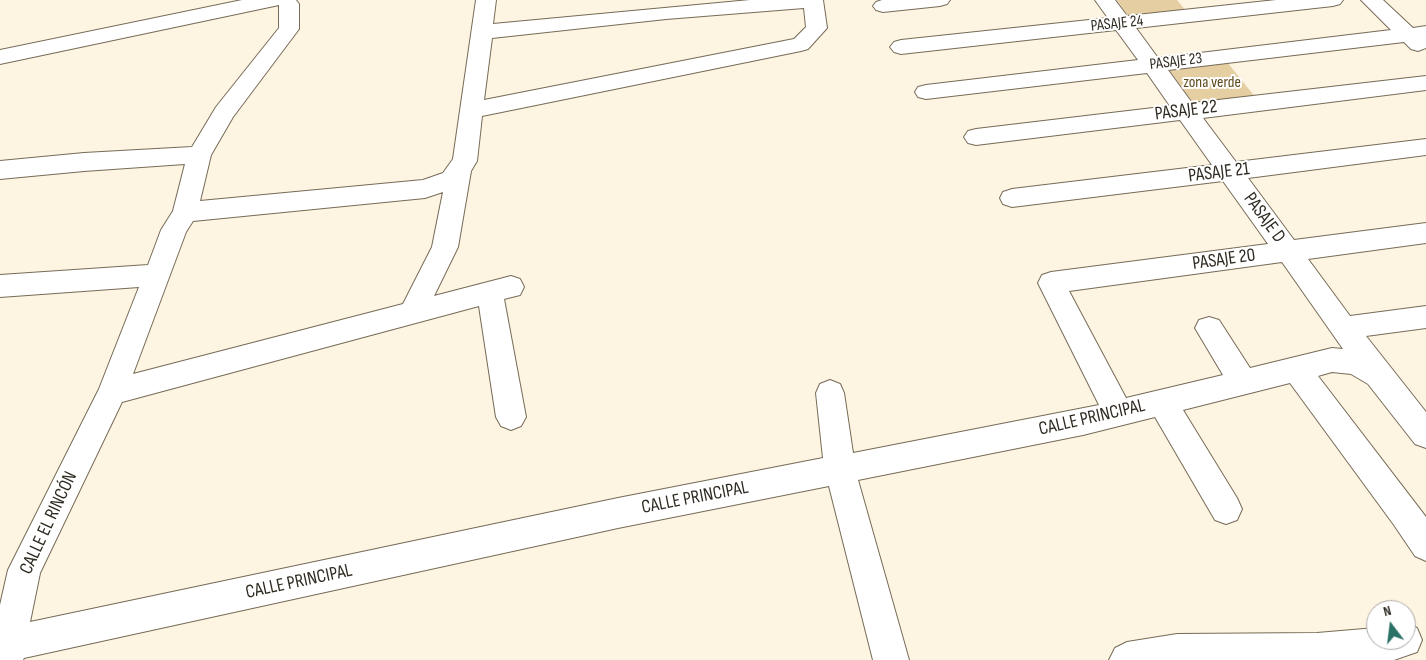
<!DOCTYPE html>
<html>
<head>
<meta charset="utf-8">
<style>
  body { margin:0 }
  #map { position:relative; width:1426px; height:660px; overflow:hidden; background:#fdf4e1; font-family:"Sofia Sans Condensed",sans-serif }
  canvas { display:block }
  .north { position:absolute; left:1366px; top:600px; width:50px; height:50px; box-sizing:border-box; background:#fff; border:1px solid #acaaa7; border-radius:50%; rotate:345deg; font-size:14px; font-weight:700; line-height:20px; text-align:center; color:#302b22 }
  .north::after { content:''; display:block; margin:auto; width:18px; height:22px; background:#2a7166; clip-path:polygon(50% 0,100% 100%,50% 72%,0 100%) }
</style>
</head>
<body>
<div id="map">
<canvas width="1426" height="660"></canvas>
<div class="north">N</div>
</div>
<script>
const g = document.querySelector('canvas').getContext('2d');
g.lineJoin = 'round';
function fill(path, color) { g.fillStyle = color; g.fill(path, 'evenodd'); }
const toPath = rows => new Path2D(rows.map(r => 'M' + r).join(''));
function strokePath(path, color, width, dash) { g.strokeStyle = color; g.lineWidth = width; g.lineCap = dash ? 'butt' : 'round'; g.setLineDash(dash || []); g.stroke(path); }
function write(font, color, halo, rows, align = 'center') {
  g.font = font + ' "Sofia Sans Condensed",sans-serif'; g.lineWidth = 4; g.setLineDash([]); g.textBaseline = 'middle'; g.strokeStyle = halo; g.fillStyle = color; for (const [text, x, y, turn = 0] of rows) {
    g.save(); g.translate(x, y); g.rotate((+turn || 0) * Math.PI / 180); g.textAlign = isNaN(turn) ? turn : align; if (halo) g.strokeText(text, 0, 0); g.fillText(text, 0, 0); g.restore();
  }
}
const green = toPath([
  [1117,0,1177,0,1190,16,1132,22],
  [1223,57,1260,103,1198,110,1165,64]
]);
const minor = toPath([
  [242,0,296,0,299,4,299,29,233,117,211,155,200,201,423,180,443,173,453,159,476,0,496,0,493,24,750,0,823,0,827,28,808,49,801,51,482,116,477,161,471,171,458,247,434,296,511,276,520,279,524,287,520,295,504,299,526,417,521,426,511,430,501,426,496,417,479,306,122,402,40,573,30,622,618,498,823,458,816,393,820,384,830,380,840,384,844,393,853,453,1099,405,1038,283,1042,275,1051,272,1268,244,1223,181,1012,207,1003,204,1000,198,1003,192,1012,189,1212,165,1180,120,976,145,968,143,964,137,968,131,976,129,1170,106,1147,73,926,99,918,97,915,92,918,87,926,85,1138,60,1116,30,901,54,894,52,890,47,894,42,901,40,1108,18,1095,0,1115,0,1127,16,1276,0,1343,0,1340,4,1333,6,1136,28,1158,58,1391,30,1361,0,1383,0,1413,28,1426,26,1426,48,1418,51,1411,49,1404,42,1168,70,1192,103,1426,76,1426,90,1203,118,1236,162,1426,139,1426,155,1248,178,1294,240,1426,223,1426,243,1308,259,1350,316,1426,306,1426,328,1366,336,1426,412,1426,448,1415,444,1368,384,1351,374,1332,372,1318,376,1426,517,1426,561,1415,556,1394,525,1290,383,1183,410,1237,498,1242,509,1237,520,1226,524,1215,520,1155,417,1083,435,858,480,909,660,873,660,829,486,618,528,24,658,23,660,0,660,0,605,8,570,99,389,139,287,0,297,0,275,148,265,161,230,173,211,185,164,84,171,0,179,0,161,84,153,192,147,216,107,279,28,279,5,0,64,0,50,242,0],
  [804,8,806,27,794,39,484,100,492,38,666,19,804,8],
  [443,192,432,247,403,304,133,374,186,232,193,221,425,198,443,192],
  [1282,262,1343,349,1332,348,1250,368,1219,320,1209,317,1199,320,1195,328,1223,375,1126,398,1069,291,1282,262],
  [882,0,950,0,947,4,940,6,883,12,876,10,873,6,876,2,882,0],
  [1406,623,1417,628,1422,640,1417,652,1394,660,1109,660,1115,648,1127,642,1177,634,1317,633,1376,628,1376,640,1406,640,1406,623]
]);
const farStreetnames = [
  ["PASAJE 24",1117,24,-6],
  ["PASAJE 23",1176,62,-7]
];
const farParknames = [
  ["zona verde",1212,83]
];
const streetNames = [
  ["PASAJE 22",1186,111,-7],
  ["PASAJE 21",1219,173,-7],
  ["PASAJE D",1264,218,54],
  ["PASAJE 20",1224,260,-8],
  ["CALLE PRINCIPAL",1092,418,-13],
  ["CALLE PRINCIPAL",695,498,-11],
  ["CALLE EL RINCÓN",49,523,-65],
  ["CALLE PRINCIPAL",299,582,-12]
];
fill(green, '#e4cea2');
strokePath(minor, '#766b57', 2);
fill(minor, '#fff');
write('16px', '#302b22', '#fff', farStreetnames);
write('16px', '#5d491b', '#fff', farParknames);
write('19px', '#302b22', '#fff', streetNames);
</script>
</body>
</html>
